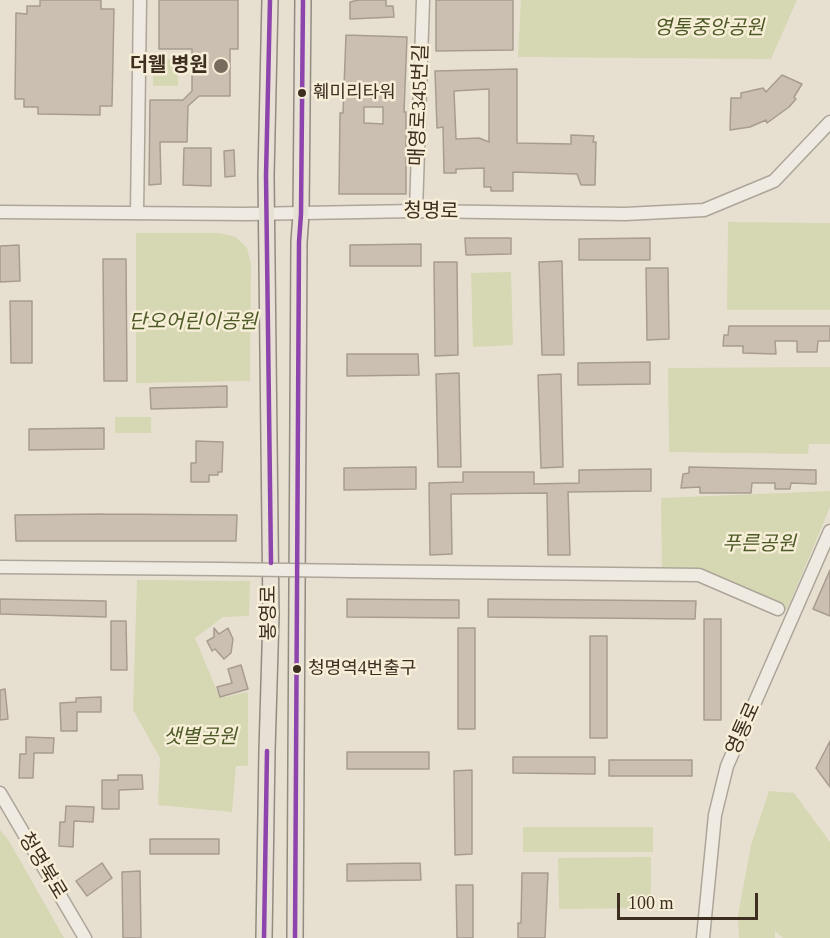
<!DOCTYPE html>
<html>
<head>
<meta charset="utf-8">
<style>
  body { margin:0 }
  #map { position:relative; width:830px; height:938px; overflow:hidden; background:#e7e0d1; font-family:"Times New Roman",serif }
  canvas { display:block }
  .scale { position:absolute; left:617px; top:893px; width:141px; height:27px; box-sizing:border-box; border:3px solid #3d2e20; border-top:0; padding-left:8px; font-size:18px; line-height:21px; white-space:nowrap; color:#3d2e20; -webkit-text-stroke:4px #f7eed8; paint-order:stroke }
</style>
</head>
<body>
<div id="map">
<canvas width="830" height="938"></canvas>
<div class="scale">100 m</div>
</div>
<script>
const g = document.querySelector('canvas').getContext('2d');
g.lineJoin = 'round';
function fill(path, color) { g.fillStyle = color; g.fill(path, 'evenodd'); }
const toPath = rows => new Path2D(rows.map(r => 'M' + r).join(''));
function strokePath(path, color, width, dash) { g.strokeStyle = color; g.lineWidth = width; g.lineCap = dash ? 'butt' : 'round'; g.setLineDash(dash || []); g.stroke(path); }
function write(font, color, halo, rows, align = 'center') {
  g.font = font + ' "Times New Roman","Noto Sans KR",serif'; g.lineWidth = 5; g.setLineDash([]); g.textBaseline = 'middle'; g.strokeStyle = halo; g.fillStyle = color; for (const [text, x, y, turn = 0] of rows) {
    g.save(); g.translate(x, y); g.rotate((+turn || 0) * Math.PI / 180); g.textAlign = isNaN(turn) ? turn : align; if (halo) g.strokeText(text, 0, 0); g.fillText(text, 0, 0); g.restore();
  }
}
const green = toPath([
  [521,0,797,0,771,59,518,57],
  [153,59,178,59,178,86,153,86],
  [728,222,830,223,830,310,727,310],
  [136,233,220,233,236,237,247,248,251,264,250,381,136,383],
  [511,272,513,345,473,347,471,273],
  [830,367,830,444,809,444,808,454,669,452,668,368],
  [115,417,151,417,151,433,115,433],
  [830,491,830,507,787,610,699,575,662,575,661,498],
  [137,580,250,581,249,616,223,617,195,638,220,698,248,692,248,766,236,766,232,812,158,805,160,758,133,710],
  [769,791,794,793,830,842,830,938,783,938,775,931,775,938,739,938,738,915,751,845],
  [523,827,653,827,653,852,523,852],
  [0,830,9,841,64,938,0,938],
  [651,857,651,908,559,909,558,858]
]);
const building = toPath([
  [40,0,101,0,101,9,114,9,112,106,100,106,100,115,38,114,38,107,24,107,24,99,15,99,16,13,27,14,27,6,40,6,40,0],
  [159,0,238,0,238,49,230,49,230,96,199,96,188,106,187,142,160,142,161,184,149,185,150,100,183,100,192,91,192,49,159,49,159,0],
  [358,0,386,0,386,6,393,6,394,17,350,19,350,2,358,0],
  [436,0,513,0,513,50,436,51,436,0],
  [346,35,407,37,404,112,406,112,406,194,339,194,340,113,343,113,346,35],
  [364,107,383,107,383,124,364,123,364,107],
  [517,69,517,143,571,144,571,135,594,136,593,142,596,142,595,185,581,185,577,174,513,172,513,191,491,191,491,187,484,187,484,168,456,169,456,173,444,173,443,127,437,128,435,71,517,69],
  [489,89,489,142,479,138,456,139,454,91,489,89],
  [782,75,802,84,794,97,796,99,789,107,767,123,766,120,750,127,730,130,731,98,741,98,741,93,763,88,766,92,782,75],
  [184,148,211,148,211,186,183,185,184,148],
  [234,150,235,176,225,177,224,151,234,150],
  [465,238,511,238,511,254,466,255,465,238],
  [650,238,650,260,579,260,579,239,650,238],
  [421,244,421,266,350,266,350,245,421,244],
  [19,245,20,281,0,282,0,246,19,245],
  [103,259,126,259,127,381,104,381,103,259],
  [562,261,564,355,542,355,539,262,562,261],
  [434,262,457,262,458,355,435,356,434,262],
  [646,268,668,268,669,339,647,340,646,268],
  [10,301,32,301,32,363,11,363,10,301],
  [729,326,830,326,830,341,818,341,817,352,797,352,797,341,775,341,776,354,743,353,743,346,723,346,724,335,728,335,729,326],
  [347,354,418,354,419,375,347,376,347,354],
  [650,362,650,384,578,385,578,363,650,362],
  [459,373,461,467,438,467,436,374,459,373],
  [561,374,563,467,541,468,538,375,561,374],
  [227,386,227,407,151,409,150,388,227,386],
  [104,428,104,449,29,450,29,429,104,428],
  [196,441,223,442,222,472,218,472,218,475,209,475,209,482,191,482,191,463,196,463,196,441],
  [416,467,416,489,344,490,344,468,416,467],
  [689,467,816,470,816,484,791,483,790,489,775,489,775,483,752,483,751,493,700,493,700,487,681,488,683,474,689,473,689,467],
  [651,469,651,491,568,492,570,555,548,555,547,493,451,494,452,554,430,555,429,483,463,482,463,472,534,472,534,484,579,483,579,470,651,469],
  [104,514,237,515,236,541,16,541,15,515,104,514],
  [830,570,830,616,813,609,830,570],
  [0,599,106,601,106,617,0,614,0,599],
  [347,599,459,600,459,618,347,617,347,599],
  [488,599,696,601,695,619,488,617,488,599],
  [704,619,721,619,721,720,704,720,704,619],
  [111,621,126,621,127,670,111,670,111,621],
  [214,628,219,634,228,628,233,639,231,653,224,659,215,649,212,651,207,641,214,637,214,628],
  [458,628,475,628,475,729,458,729,458,628],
  [590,636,607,636,607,738,590,738,590,636],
  [241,665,248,689,220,697,217,687,232,683,228,669,241,665],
  [5,689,8,719,0,720,0,690,5,689],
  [101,697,101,712,77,712,77,731,61,731,60,703,76,702,76,698,101,697],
  [26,737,54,738,53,753,34,753,33,778,19,778,20,754,26,754,26,737],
  [830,741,830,787,816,768,830,741],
  [347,752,429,752,429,769,347,769,347,752],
  [513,757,595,757,595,774,513,773,513,757],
  [609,760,692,760,692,776,609,776,609,760],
  [472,770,472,854,455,855,454,771,472,770],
  [118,775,142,775,143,789,119,790,119,809,102,809,102,780,118,780,118,775],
  [66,806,94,807,93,822,74,821,73,847,59,846,60,822,65,822,66,806],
  [150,839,219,839,219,854,150,854,150,839],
  [102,863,112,878,87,896,76,881,102,863],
  [420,863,421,880,347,881,347,864,420,863],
  [140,871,141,938,123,938,122,872,140,871],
  [522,873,548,873,545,938,518,938,518,923,521,923,522,873],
  [456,885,473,885,473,938,457,938,456,885]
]);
const minor = toPath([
  [416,211,423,0],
  [0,212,246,214,416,211,625,214,704,210,774,181,830,122],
  [137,213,140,0],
  [0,567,220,569],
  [353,571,699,575,778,609],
  [0,793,85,938],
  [703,938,715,815,727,766,830,531]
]);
const major = toPath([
  [264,938,267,751,271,616,266,176,270,0],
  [295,938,299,242,301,214,303,0]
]);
const minorBridge = toPath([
  [220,569,353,571]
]);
const bus1 = toPath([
  [270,0,266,176,271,563],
  [264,938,267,751],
  [295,938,299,242,301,214,303,0]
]);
const markers = [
  [221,66,8,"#786c5e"],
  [302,93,5,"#3d2e20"],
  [297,669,5,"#3d2e20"]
];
const busNames = [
  ["훼미리타워",313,93],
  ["청명역4번출구",308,669]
];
const parkNames = [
  ["영통중앙공원",709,29],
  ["단오어린이공원",193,323],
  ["푸른공원",759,545],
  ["샛별공원",200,738]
];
const poiNames = [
  ["더웰 병원",208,66]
];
const streetNames = [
  ["매영로345번길",420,105,-88],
  ["청명로",431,212,1],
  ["봉영로",270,613,-90],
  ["영통로",744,729,-66],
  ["청명북로",42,866,59]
];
fill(green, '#d6d7b3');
fill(building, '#cbbfb2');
strokePath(building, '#a89c90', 1.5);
strokePath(minor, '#ada599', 15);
strokePath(major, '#928b80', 18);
strokePath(minor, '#efebe3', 12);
strokePath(major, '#e6e1d4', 15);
strokePath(minorBridge, '#ada599', 15, []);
strokePath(minorBridge, '#efebe3', 12);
strokePath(bus1, '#8e44ad', 4.5);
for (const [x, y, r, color] of markers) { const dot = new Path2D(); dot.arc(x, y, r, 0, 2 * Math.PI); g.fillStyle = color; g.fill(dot); strokePath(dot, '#f7eed8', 2); }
write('18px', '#3d2e20', '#f7eed8', busNames, 'left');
write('italic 20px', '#4d5a26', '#f7eed8', parkNames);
write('bold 20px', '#3d2e20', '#f7eed8', poiNames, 'right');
write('20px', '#3d2e20', '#f7eed8', streetNames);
</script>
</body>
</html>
